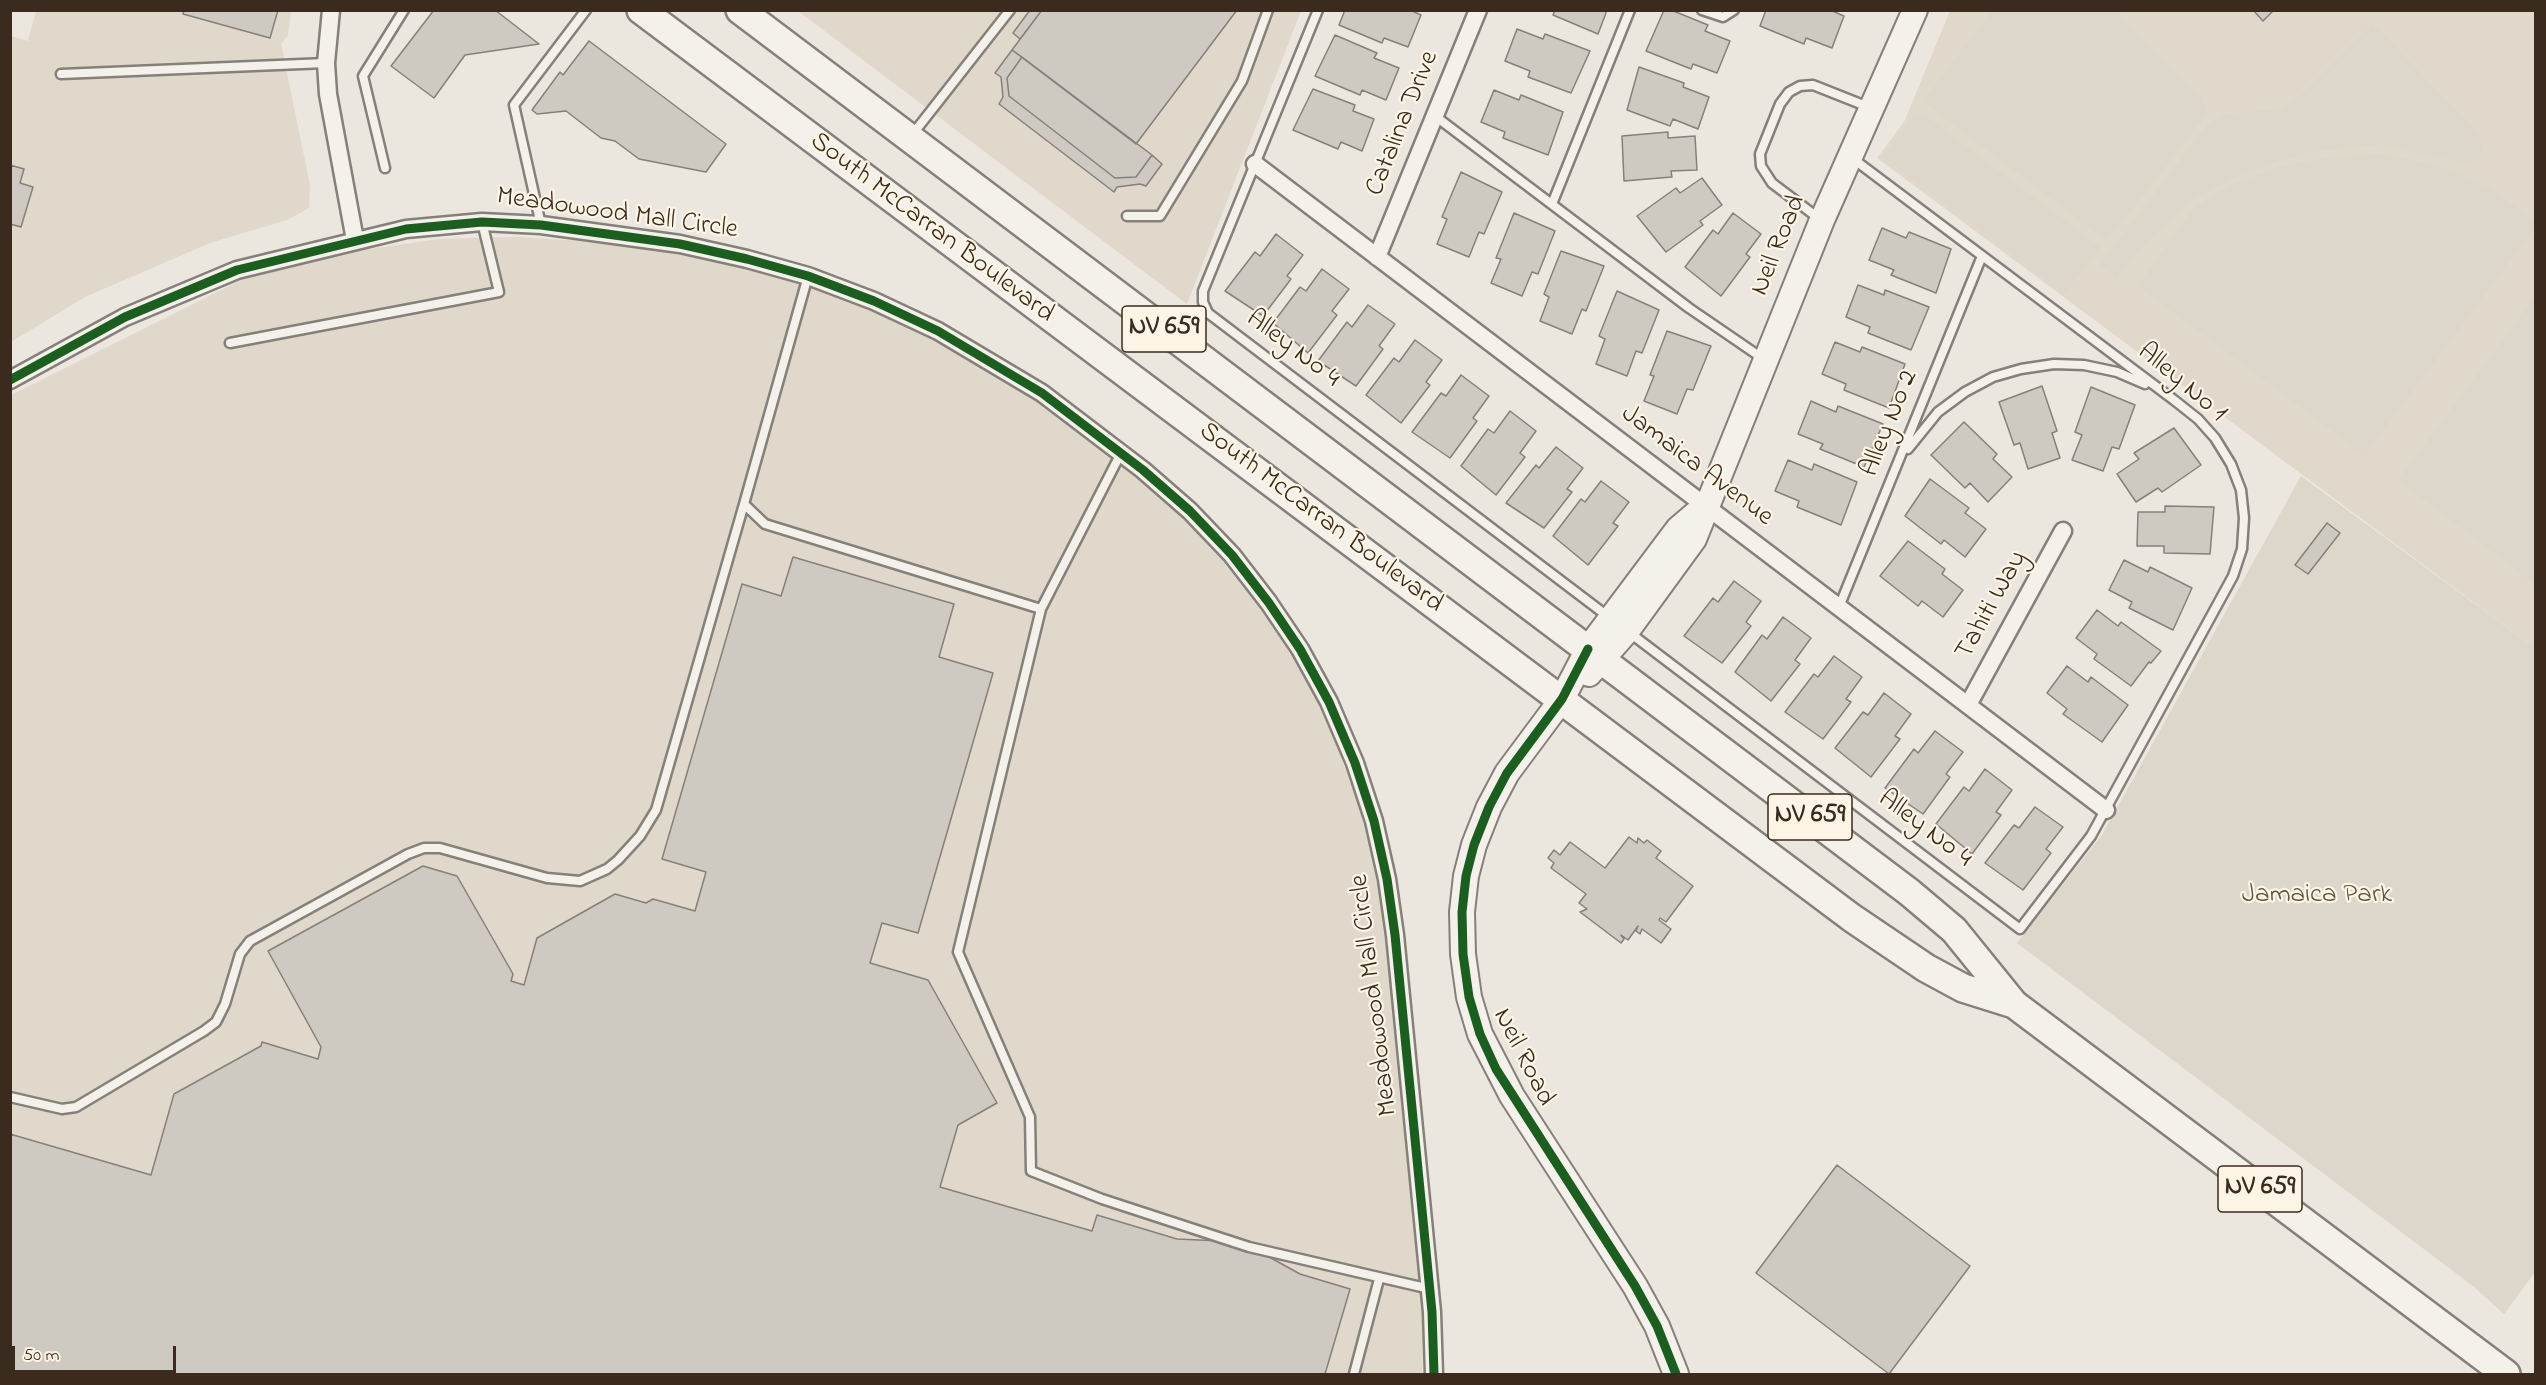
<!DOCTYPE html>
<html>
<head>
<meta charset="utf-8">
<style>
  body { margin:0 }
  #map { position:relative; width:2546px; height:1385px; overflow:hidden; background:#ebe7de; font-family:"Indie Flower",sans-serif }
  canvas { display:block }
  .frame { position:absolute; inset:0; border:12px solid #3b2a1e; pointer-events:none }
  .scale { position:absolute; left:12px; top:1346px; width:164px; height:27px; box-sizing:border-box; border:3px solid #3b2a1e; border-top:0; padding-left:8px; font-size:18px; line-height:21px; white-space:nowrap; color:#3b2a1e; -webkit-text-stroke:4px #fcf5e5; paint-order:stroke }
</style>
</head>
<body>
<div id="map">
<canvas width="2546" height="1385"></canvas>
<div class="frame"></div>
<div class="scale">50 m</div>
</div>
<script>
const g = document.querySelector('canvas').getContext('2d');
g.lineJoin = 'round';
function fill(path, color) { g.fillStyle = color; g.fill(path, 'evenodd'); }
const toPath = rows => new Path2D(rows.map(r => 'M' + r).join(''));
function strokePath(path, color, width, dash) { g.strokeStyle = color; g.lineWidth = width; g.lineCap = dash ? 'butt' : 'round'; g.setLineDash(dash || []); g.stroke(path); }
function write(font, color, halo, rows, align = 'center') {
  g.font = font + ' "Indie Flower",sans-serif'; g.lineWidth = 4.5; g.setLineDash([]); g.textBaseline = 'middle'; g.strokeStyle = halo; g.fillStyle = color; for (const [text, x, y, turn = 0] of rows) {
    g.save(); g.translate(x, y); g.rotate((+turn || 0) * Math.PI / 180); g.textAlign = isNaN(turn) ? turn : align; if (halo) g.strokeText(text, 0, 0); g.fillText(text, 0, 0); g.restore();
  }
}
const built = toPath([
  [36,11,291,11,288,35,281,44,310,185,309,208,287,220,210,243,85,297,11,342,11,36,28,41],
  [798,11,1301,11,1187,304],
  [1950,11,2535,11,2535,648,1877,158,1904,122],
  [517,237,616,243,707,254,838,295,980,363,1087,431,1209,535,1243,569,1318,696,1360,809,1383,899,1424,1296,1422,1374,11,1374,11,395,253,274,341,253,439,239]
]);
const green = toPath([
  [2010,10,2115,11,2201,98,2207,113,2107,241,1923,101,1992,11,2003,11,2007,14],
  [2373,24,2476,131,2483,149,2479,159,2467,164,2383,144,2309,152,2238,175,2191,200,2136,253,2117,278,2100,265,2209,123,2222,115,2282,108,2299,97],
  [1923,114,2100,247,2064,294,1883,157,1915,115],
  [2383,154,2437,165,2490,188,2535,221,2535,227,2371,447,2358,450,2138,286,2194,208,2229,186,2278,167,2329,157],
  [2535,297,2535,584,2398,480],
  [2301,476,2535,648,2535,1272,2504,1314,2473,1286,2017,943,2102,835]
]);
const building = toPath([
  [184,10,278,10,270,38,183,14,184,10],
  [434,10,495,10,539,44,465,55,434,98,391,66,434,10],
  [1030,10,1042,10,1020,39,1013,33,1030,10],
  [1042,10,1237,10,1136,144,1012,50,1042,10],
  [1345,10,1410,10,1421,15,1408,47,1384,38,1382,43,1339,25,1345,10],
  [1555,10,1605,10,1606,13,1598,34,1553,15,1555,10],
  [1664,10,1671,10,1708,25,1705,31,1730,41,1717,73,1693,64,1691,69,1646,51,1664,10],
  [1766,10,1830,10,1844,16,1832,48,1806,38,1804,44,1760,26,1766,10],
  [2253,10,2274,10,2263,21,2253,10],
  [1517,29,1543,39,1545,34,1590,51,1571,93,1528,77,1530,71,1505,61,1517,29],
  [1335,35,1377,53,1374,58,1399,68,1386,100,1362,90,1360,95,1315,76,1335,35],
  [589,41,726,144,706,172,639,159,615,141,601,138,566,111,537,114,532,110,560,72,563,75,589,41],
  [1012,50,1022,57,1007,78,1009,96,1115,178,1136,177,1152,155,1162,164,1146,186,1140,184,1117,187,1114,192,999,104,1003,97,1001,77,995,73,1012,50],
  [1022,57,1152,155,1136,177,1115,178,1009,96,1007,78,1022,57],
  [1639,67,1684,83,1683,87,1709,97,1698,129,1673,119,1670,126,1627,110,1639,67],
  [1313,89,1355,105,1353,111,1374,119,1362,151,1341,142,1338,149,1293,130,1313,89],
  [1494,90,1519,100,1521,95,1563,112,1548,155,1503,138,1505,132,1481,122,1494,90],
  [1668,132,1668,138,1695,136,1697,170,1671,171,1672,177,1624,181,1622,136,1668,132],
  [10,165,24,169,20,183,33,187,21,227,10,224,10,165],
  [1461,172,1502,192,1484,234,1479,232,1469,257,1437,244,1447,219,1442,217,1461,172],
  [1702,178,1722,205,1700,221,1703,225,1666,252,1637,216,1676,188,1680,193,1702,178],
  [1514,213,1555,231,1538,274,1532,272,1522,296,1491,283,1501,259,1496,258,1514,213],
  [1733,213,1761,234,1746,254,1750,257,1721,296,1685,267,1713,230,1718,234,1733,213],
  [1882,228,1906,238,1909,232,1951,249,1936,293,1891,275,1894,270,1869,260,1882,228],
  [1276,234,1303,255,1287,276,1291,279,1263,316,1225,291,1255,252,1260,256,1276,234],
  [1561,251,1604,266,1586,311,1582,309,1572,334,1540,321,1549,297,1544,294,1561,251],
  [1322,269,1349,289,1332,311,1337,315,1308,353,1273,323,1300,287,1306,291,1322,269],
  [1858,285,1884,295,1885,290,1929,307,1911,350,1868,333,1870,327,1846,317,1858,285],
  [1617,291,1659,310,1642,353,1636,351,1627,376,1596,364,1605,339,1599,336,1617,291],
  [1368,305,1395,324,1379,346,1383,349,1356,386,1318,361,1347,322,1352,327,1368,305],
  [1667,331,1711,346,1693,390,1687,389,1677,414,1644,401,1654,376,1650,375,1667,331],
  [1415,340,1442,360,1426,382,1430,385,1401,423,1366,395,1394,358,1399,362,1415,340],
  [1835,342,1860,352,1862,347,1905,364,1889,408,1844,390,1846,384,1822,374,1835,342],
  [1461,375,1489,396,1473,418,1477,421,1450,458,1412,432,1441,393,1446,396,1461,375],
  [2042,386,2057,431,2052,433,2060,458,2028,469,2020,443,2014,445,1999,402,2042,386],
  [2091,387,2135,405,2119,449,2112,447,2103,471,2072,460,2082,435,2075,432,2091,387],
  [1811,401,1836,412,1838,406,1883,424,1864,467,1820,449,1823,444,1798,434,1811,401],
  [1510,411,1536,431,1520,453,1525,457,1496,495,1461,466,1488,429,1494,433,1510,411],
  [1964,422,1997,454,1993,459,2012,477,1988,502,1970,483,1965,488,1931,455,1964,422],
  [2174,428,2201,465,2162,492,2158,488,2136,502,2117,474,2139,459,2134,453,2174,428],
  [1556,447,1583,468,1567,489,1572,492,1544,528,1506,503,1536,465,1539,468,1556,447],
  [1788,460,1812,470,1814,464,1857,482,1841,525,1797,507,1799,501,1775,491,1788,460],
  [1930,479,1969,508,1965,513,1986,529,1965,557,1944,540,1941,544,1905,516,1930,479],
  [1601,481,1629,502,1613,523,1618,526,1588,565,1553,536,1581,499,1585,502,1601,481],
  [2165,506,2214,507,2210,554,2164,553,2164,546,2137,546,2138,512,2165,512,2165,506],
  [2327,523,2340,533,2308,574,2295,565,2327,523],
  [1908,541,1945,569,1942,574,1963,590,1943,617,1922,601,1918,606,1880,576,1908,541],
  [793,557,954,604,939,657,993,673,918,933,882,923,870,963,928,980,997,1103,958,1125,940,1187,1092,1231,1097,1215,1177,1239,1221,1241,1262,1253,1300,1274,1350,1289,1325,1374,10,1374,10,1134,151,1175,174,1094,261,1046,262,1042,318,1059,321,1047,268,951,423,866,457,876,513,974,511,981,524,985,537,938,615,894,646,903,653,899,695,911,706,872,662,859,742,584,781,596,793,557],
  [2124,560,2148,572,2150,567,2192,588,2173,630,2129,608,2132,602,2109,590,2124,560],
  [1734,581,1761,601,1746,622,1751,626,1722,663,1684,636,1713,598,1718,602,1734,581],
  [2097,610,2118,626,2121,622,2161,651,2151,663,2149,662,2131,686,2094,659,2097,654,2076,638,2097,610],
  [1783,617,1811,638,1795,660,1800,664,1771,701,1735,672,1762,635,1767,639,1783,617],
  [1834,656,1862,677,1846,699,1851,702,1823,739,1785,712,1814,674,1818,677,1834,656],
  [2067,666,2088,682,2091,677,2128,705,2102,742,2063,714,2067,709,2047,693,2067,666],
  [1884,693,1911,714,1895,736,1900,739,1871,777,1835,748,1863,712,1868,715,1884,693],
  [1935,731,1963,752,1946,774,1950,777,1923,814,1885,788,1914,749,1918,753,1935,731],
  [1985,769,2012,790,1996,812,2001,815,1972,854,1936,824,1964,787,1969,791,1985,769],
  [2035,807,2063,827,2046,849,2051,853,2023,890,1985,863,2014,825,2019,828,2035,807],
  [1629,837,1637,843,1638,838,1644,843,1647,840,1661,851,1656,858,1693,886,1666,922,1660,918,1659,920,1671,929,1661,943,1642,929,1640,934,1636,931,1638,926,1628,940,1621,935,1624,939,1621,943,1580,912,1587,909,1579,903,1586,894,1551,868,1554,863,1548,858,1554,850,1560,855,1570,842,1605,868,1629,837],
  [1837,1165,1970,1266,1889,1374,1756,1273,1837,1165]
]);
const lane = toPath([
  [1318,10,1203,291,1203,302,1208,313,1610,618],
  [1702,10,1723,17,1734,10],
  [61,74,326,63],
  [1435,116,1689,308,1765,360],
  [912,135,1010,10],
  [385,168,363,76,404,10],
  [1552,204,1630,10],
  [1127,216,1160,216,1242,81,1268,10],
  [1821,220,1772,183,1761,166,1760,154,1780,104,1789,92,1800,86,1813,85,1871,108],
  [541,225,514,105,586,10],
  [230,343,499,292,482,222],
  [1908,449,1938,412,1965,392,1993,377,2021,369,2054,364,2084,365,2117,372,2145,384],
  [744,504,808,276],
  [1839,607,1982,256],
  [1041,609,1121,453],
  [1630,633,2020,929,2091,836,2233,576,2242,549,2244,518,2241,490,2231,464,2215,438,2198,419,2174,400,1852,158],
  [10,1097,62,1109,76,1107,204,1031,216,1022,225,1004,240,954,250,941,408,854,424,848,440,848,547,878,580,881,607,869,618,860,640,836,656,810,744,504,765,524,1041,609,958,952,1030,1117,1031,1171,1102,1199,1249,1247,1430,1289],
  [1354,1374,1379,1279]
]);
const street = toPath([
  [331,10,326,63,328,94,355,240],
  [1255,164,2106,810],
  [1377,257,1478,10],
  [10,380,125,317,237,270,406,229,482,222,541,225,680,244,747,259,808,276,874,301,938,331,1042,393,1143,470,1190,511,1232,555,1269,603,1300,649,1329,702,1355,763,1374,821,1387,879,1395,935,1432,1312,1434,1374],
  [1968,705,2063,531]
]);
const secondary = toPath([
  [1589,674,1627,631,1694,539,1822,220,1915,10],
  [1676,1374,1657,1326,1635,1286,1512,1096,1480,1034,1469,997,1463,954,1462,912,1466,876,1474,845,1489,807,1507,773,1562,699,1588,649,1678,529,1705,506]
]);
const primary = toPath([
  [641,10,1852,918,1926,968,1963,988,2014,1004],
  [740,10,1909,892,1954,930,2014,1004,2506,1374]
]);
const cycleway = toPath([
  [10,380,125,317,237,270,406,229,482,222,541,225,680,244,747,259,808,276,874,301,938,331,1042,393,1143,470,1190,511,1232,555,1269,603,1300,649,1329,702,1355,763,1374,821,1387,879,1395,935,1432,1312,1434,1374],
  [1588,649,1562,699,1507,773,1489,807,1474,845,1466,876,1462,912,1463,954,1469,997,1480,1034,1496,1069,1635,1286,1657,1326,1676,1374]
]);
const shields = [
  [1164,329,84],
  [1810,817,84],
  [2260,1189,84]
];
const shieldNames = [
  ["NV 659",1164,329],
  ["NV 659",1810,817],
  ["NV 659",2260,1189]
];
const streetNames = [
  ["Catalina Drive",1404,124,-68],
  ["Meadowood Mall Circle",617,215,8],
  ["South McCarran Boulevard",931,229,37],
  ["Neil Road",1780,246,-68],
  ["Alley No 4",1292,350,37],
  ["Alley No 1",2181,384,40],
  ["Alley No 2",1891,424,-68],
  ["Jamaica Avenue",1696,467,37],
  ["South McCarran Boulevard",1320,519,37],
  ["Tahiti Way",1993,606,-61],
  ["Alley No 4",1924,830,37],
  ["Meadowood Mall Circle",1376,995,-97],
  ["Neil Road",1522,1058,63]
];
const parkNames = [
  ["Jamaica Park",2317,897]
];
fill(built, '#dfd8cb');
fill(green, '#ddd6ca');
fill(building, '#cecac2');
strokePath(building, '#858079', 1.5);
strokePath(lane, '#858079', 13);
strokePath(street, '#858079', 21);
strokePath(secondary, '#858079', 28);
strokePath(primary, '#858079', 32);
strokePath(lane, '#f4f0ea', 8);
strokePath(street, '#f4f0ea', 16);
strokePath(secondary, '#f4f0ea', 24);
strokePath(primary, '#f4f0ea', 27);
strokePath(cycleway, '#1b5e20', 9);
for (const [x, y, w] of shields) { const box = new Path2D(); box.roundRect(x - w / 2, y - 23, w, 46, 4.5); g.fillStyle = '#fcf5e5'; g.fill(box); strokePath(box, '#3b2a1e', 1.5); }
write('bold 26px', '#3b2a1e', null, shieldNames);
write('27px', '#3b2a1e', '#fcf5e5', streetNames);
write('27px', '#615245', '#fcf5e5', parkNames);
</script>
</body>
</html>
